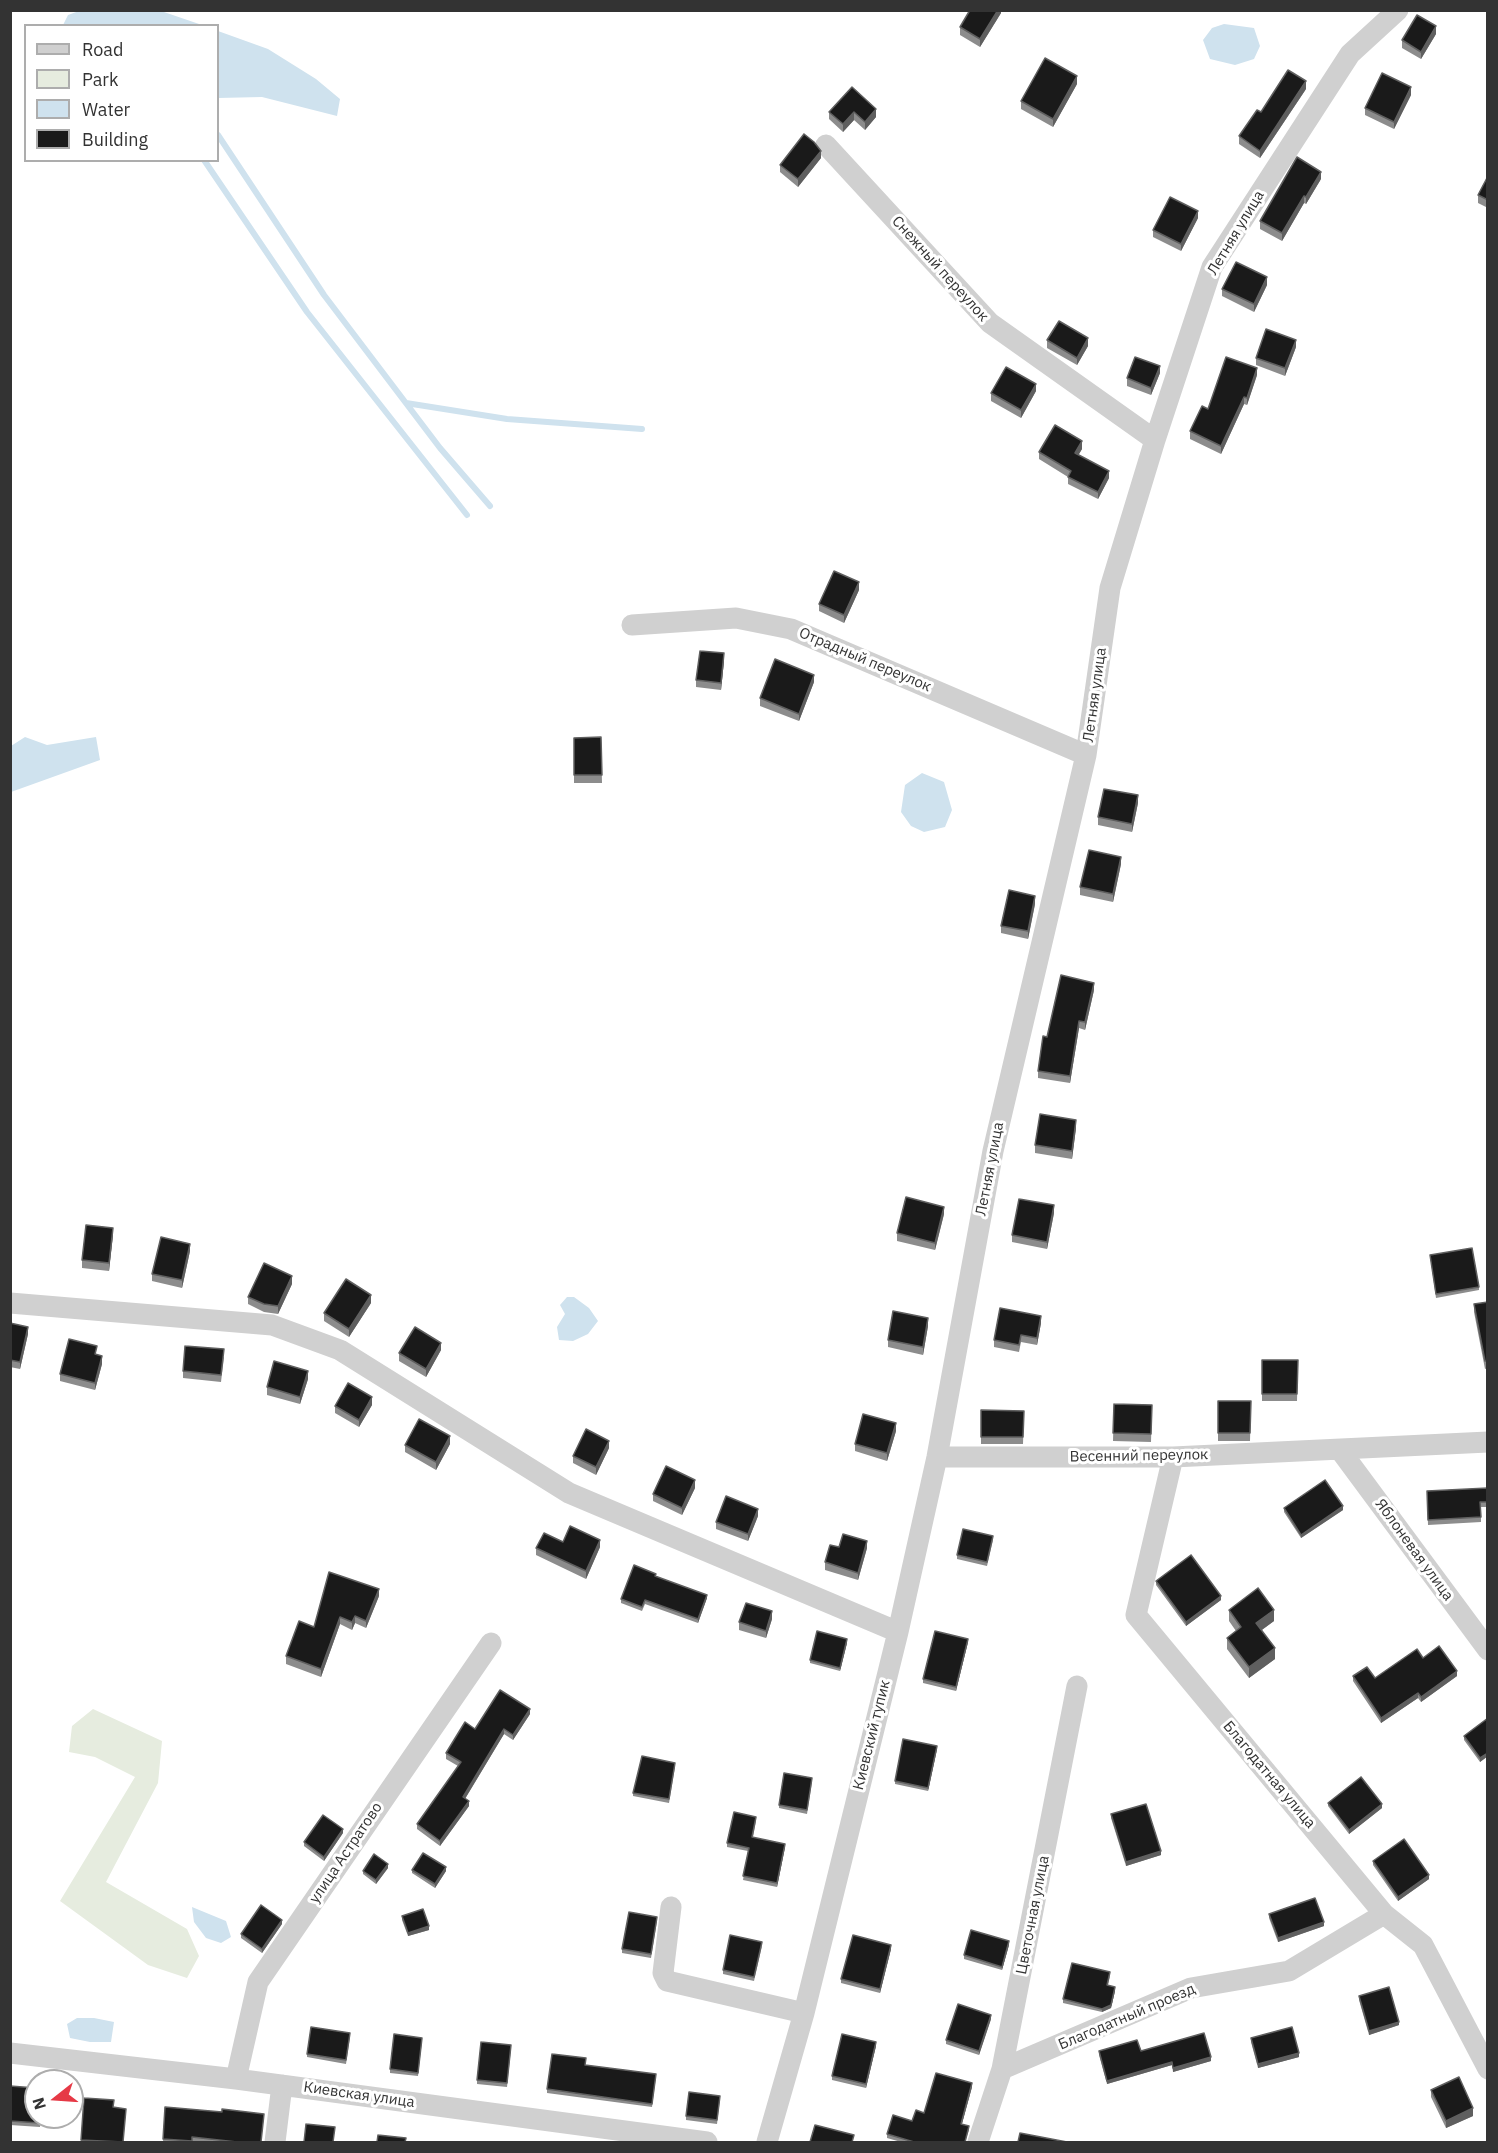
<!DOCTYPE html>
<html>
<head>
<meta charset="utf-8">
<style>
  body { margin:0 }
  #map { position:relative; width:1498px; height:2153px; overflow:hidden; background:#fff; font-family:"IBM Plex Sans",sans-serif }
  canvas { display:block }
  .frame { position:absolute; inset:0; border:12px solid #333; pointer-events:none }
  .legend { position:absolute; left:24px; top:24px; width:195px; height:138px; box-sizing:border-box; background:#fff; border:2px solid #adadad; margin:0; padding:8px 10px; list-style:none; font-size:18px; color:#333 }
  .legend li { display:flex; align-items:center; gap:12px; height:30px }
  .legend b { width:30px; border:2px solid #adadad }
  .north { position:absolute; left:24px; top:2069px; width:60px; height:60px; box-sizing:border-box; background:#fff; border:2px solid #adadad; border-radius:50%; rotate:253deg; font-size:16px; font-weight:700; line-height:24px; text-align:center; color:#333 }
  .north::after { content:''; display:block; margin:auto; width:21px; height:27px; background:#e63946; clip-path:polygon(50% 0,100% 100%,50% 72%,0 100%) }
</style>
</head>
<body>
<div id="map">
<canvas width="1498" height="2153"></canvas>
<div class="frame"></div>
<ul class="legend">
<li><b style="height:8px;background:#d0d0d0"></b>Road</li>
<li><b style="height:16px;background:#e6ecdf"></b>Park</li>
<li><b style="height:16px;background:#cfe2ee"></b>Water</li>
<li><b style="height:16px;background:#1a1a1a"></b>Building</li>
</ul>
<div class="north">N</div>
</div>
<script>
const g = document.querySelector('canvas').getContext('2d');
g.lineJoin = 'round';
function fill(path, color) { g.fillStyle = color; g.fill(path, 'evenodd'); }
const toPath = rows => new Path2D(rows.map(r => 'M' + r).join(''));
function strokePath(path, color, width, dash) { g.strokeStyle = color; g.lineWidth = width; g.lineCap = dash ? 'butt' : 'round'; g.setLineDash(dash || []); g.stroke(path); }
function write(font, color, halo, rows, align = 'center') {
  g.font = font + ' "IBM Plex Sans",sans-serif'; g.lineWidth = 6; g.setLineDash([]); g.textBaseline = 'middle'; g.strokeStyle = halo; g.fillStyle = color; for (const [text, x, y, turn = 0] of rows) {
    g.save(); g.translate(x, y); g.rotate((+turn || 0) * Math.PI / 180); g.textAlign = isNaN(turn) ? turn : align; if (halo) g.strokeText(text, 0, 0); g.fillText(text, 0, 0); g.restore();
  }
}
const green = toPath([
  [93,1709,162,1741,158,1783,106,1882,187,1929,199,1956,187,1978,148,1965,60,1901,135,1777,95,1757,69,1752,72,1726]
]);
const water = toPath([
  [79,11,161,11,202,25,63,25,68,15],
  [1224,24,1254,28,1260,46,1254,59,1235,65,1210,59,1203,40,1212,28],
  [218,31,268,49,316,79,340,99,337,116,262,97,218,98],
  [25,737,47,745,96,737,100,760,11,792,11,746],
  [922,773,944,782,952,810,945,827,924,832,911,826,901,812,905,785],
  [567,1297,574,1297,589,1308,598,1321,588,1334,573,1341,559,1340,557,1327,565,1314,560,1305],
  [192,1907,226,1921,231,1937,221,1943,206,1938,194,1922],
  [77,2018,94,2018,114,2022,111,2042,90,2042,70,2038,67,2024]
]);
const stream = toPath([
  [218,135,324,295,440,448,490,506],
  [204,160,307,312,467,515],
  [406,403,507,419,642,429]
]);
const minor = toPath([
  [826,145,990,323,1155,440],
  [632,625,736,618,791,629,1086,755],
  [10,1303,272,1325,340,1350,569,1493,898,1632],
  [1340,1450,1488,1650],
  [937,1457,1173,1457,1488,1442],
  [1173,1457,1136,1615,1384,1914,1423,1945,1488,2069],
  [671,1907,663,1973,667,1981,804,2013],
  [10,2053,236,2079,707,2142],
  [1002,2069,1191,1988,1289,1971,1384,1914],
  [236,2079,258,1982,491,1643],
  [275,2142,282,2085],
  [767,2142,804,2013,898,1632,937,1457,993,1151,1086,755,1110,588,1155,440,1212,267,1350,54,1398,10],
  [978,2142,1002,2069,1077,1686]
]);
const wall = toPath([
  [1001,10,1001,13,980,47,960,35,960,27],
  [1436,34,1421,59,1402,48,1402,40],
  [1077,84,1053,127,1021,109,1021,101],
  [852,87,876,117,865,130,854,120,843,132,829,119,829,112],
  [1306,89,1260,158,1239,144,1239,136,1261,112],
  [1411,95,1394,129,1365,115,1365,108],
  [821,158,798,187,780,172,780,165],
  [1488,176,1488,208,1478,203,1478,195],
  [1321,179,1306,204,1304,203,1282,241,1260,229,1260,221],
  [1198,218,1181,251,1153,237,1153,230],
  [1267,285,1254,312,1222,296,1222,289],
  [1047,340,1088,346,1077,365,1047,348],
  [1296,347,1285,376,1256,365,1256,358],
  [1160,373,1151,395,1127,386,1127,378],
  [1257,375,1247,405,1244,404,1221,454,1190,439,1190,431,1208,409],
  [1036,391,1021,418,991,401,991,393],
  [1082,449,1078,455,1109,478,1098,499,1068,484,1068,477,1039,459,1039,452],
  [859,590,844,623,819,611,819,604],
  [724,661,721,690,696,687,696,680],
  [814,682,799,721,760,706,760,698],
  [601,737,602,783,574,783,574,738],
  [1138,803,1132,832,1098,825,1098,817],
  [1121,864,1113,902,1080,895,1080,887],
  [1035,904,1028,939,1001,933,1001,926],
  [1094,990,1085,1030,1079,1028,1070,1083,1038,1078,1038,1071,1047,1037],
  [1076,1128,1072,1159,1035,1153,1035,1145],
  [1054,1213,1047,1249,1012,1242,1012,1235],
  [944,1214,935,1250,897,1241,897,1233],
  [113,1235,109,1271,82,1268,82,1260],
  [190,1251,182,1288,152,1281,152,1274],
  [1430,1255,1479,1287,1479,1290,1436,1298],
  [292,1284,278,1314,264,1312,248,1304,248,1297],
  [1488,1302,1488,1368,1485,1369,1474,1312,1474,1304],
  [371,1303,349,1337,324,1321,324,1313],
  [10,1323,28,1334,20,1369,10,1367],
  [1041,1323,1037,1345,1021,1342,1019,1352,994,1347,994,1340],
  [928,1326,923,1355,888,1347,888,1340],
  [441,1350,426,1377,399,1361,399,1353],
  [97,1355,102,1364,95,1390,60,1381,60,1374],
  [224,1357,221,1382,183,1378,183,1371],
  [1262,1360,1298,1360,1297,1401,1262,1401],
  [308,1379,300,1404,267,1395,267,1387],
  [1218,1401,1251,1401,1250,1441,1218,1441],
  [1114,1404,1152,1405,1151,1442,1113,1441],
  [372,1405,359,1427,335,1413,335,1406],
  [981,1410,1024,1411,1023,1444,981,1444],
  [896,1431,887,1461,855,1451,855,1444],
  [450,1444,436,1470,405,1452,405,1445],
  [609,1448,596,1475,573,1463,573,1456],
  [695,1488,682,1515,653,1501,653,1494],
  [1488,1488,1488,1507,1481,1507,1481,1522,1428,1525,1427,1491],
  [1284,1508,1343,1510,1301,1538,1284,1512],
  [758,1516,748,1541,716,1529,716,1522],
  [993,1540,987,1566,957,1559,957,1555],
  [563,1542,600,1547,586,1579,536,1555,536,1548],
  [839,1547,867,1548,858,1580,825,1570,825,1562],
  [656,1576,707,1598,698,1623,645,1604,642,1611,621,1603,621,1599],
  [1156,1581,1221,1600,1186,1626,1156,1585],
  [379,1596,366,1628,355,1623,352,1630,340,1624,321,1677,286,1664,286,1656,314,1627],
  [1229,1610,1274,1621,1262,1630,1275,1659,1249,1678,1227,1649,1227,1638,1236,1631,1229,1621],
  [772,1619,766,1638,739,1630,739,1622],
  [968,1642,956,1691,923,1683,923,1679],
  [847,1643,840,1671,810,1663,810,1660],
  [1353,1676,1375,1678,1457,1676,1421,1702,1418,1698,1381,1723,1353,1681],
  [530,1714,513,1740,504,1734,465,1799,469,1806,440,1846,417,1829,417,1824,458,1766,446,1759,446,1753,475,1729],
  [1488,1718,1488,1756,1480,1762,1464,1740,1464,1736],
  [937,1749,928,1791,895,1784,895,1781],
  [675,1767,669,1803,633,1796,633,1793],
  [812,1782,807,1814,779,1808,779,1805],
  [1328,1803,1382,1808,1349,1834,1328,1806],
  [1111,1814,1161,1855,1126,1866,1111,1818],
  [756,1821,753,1837,785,1847,777,1887,743,1880,748,1851,727,1847,727,1843],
  [343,1833,324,1861,304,1846,304,1842],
  [1373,1861,1429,1879,1398,1901,1373,1865],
  [388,1868,376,1884,363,1874,363,1871],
  [412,1870,446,1871,435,1888,412,1873],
  [1269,1914,1324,1926,1278,1942,1269,1918],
  [402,1916,429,1930,408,1936,402,1920],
  [657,1921,651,1958,622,1953,622,1949],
  [282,1924,262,1953,241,1938,241,1934],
  [1009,1945,1002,1970,964,1959,964,1955],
  [762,1946,754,1981,723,1974,723,1970],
  [891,1949,880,1993,841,1983,841,1979],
  [1110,1976,1108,1985,1115,1991,1111,2008,1102,2012,1063,2003,1063,1999],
  [1359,1996,1399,2025,1369,2035,1359,2000],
  [991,2019,979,2055,946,2044,946,2040],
  [350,2037,346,2064,307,2057,307,2054],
  [1251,2038,1299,2057,1258,2068,1251,2042],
  [422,2041,418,2076,390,2073,390,2069],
  [876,2046,866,2088,832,2080,832,2076],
  [511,2049,507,2087,477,2084,477,2080],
  [1099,2051,1211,2061,1173,2072,1172,2065,1107,2084,1099,2055],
  [585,2065,656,2077,652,2107,547,2093,547,2089],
  [10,2086,41,2117,40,2127,10,2125],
  [972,2087,962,2124,969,2130,965,2142,901,2142,887,2138,887,2134,912,2121,924,2113],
  [1431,2090,1473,2116,1446,2128,1431,2097],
  [84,2098,113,2107,124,2142,81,2142],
  [720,2099,717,2124,686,2120,686,2116],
  [165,2107,222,2112,261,2142,205,2142,192,2141,192,2142,163,2142]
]);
const shadedWall = toPath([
  [998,10,1001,10,1001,13,980,47,980,39],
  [1436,26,1436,34,1421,59,1421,52],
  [1077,76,1077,84,1053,127,1053,119],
  [1306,81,1306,89,1260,158,1260,151],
  [1411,87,1411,95,1394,129,1394,122],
  [876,109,876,117,865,130,865,122],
  [854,112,854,120,843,132,843,124],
  [821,151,821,158,798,187,798,179],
  [1321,172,1321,179,1306,204,1306,197],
  [1304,196,1304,203,1282,241,1282,233],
  [1198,211,1198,218,1181,251,1181,244],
  [1267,277,1267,285,1254,312,1254,304],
  [1088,338,1088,346,1077,365,1077,358],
  [1296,340,1296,347,1285,376,1285,368],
  [1160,366,1160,373,1151,395,1151,388],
  [1257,368,1257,375,1247,405,1247,398],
  [1036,384,1036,391,1021,418,1021,410],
  [1244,397,1244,404,1221,454,1221,446],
  [1082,441,1082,449,1075,461,1075,453],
  [1109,471,1109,478,1098,499,1098,492],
  [859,582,859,590,844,623,844,615],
  [724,653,724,661,721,690,721,683],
  [814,675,814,682,799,721,799,714],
  [1138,795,1138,803,1132,832,1132,824],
  [1121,857,1121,864,1113,902,1113,894],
  [1035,896,1035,904,1028,939,1028,931],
  [1094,983,1094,990,1085,1030,1085,1022],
  [1079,1021,1079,1028,1070,1083,1070,1076],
  [1076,1120,1076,1128,1072,1159,1072,1151],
  [1054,1205,1054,1213,1047,1249,1047,1242],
  [944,1207,944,1214,935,1250,935,1243],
  [113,1228,113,1235,109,1271,109,1263],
  [190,1244,190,1251,182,1288,182,1280],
  [292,1276,292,1284,278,1314,278,1306],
  [371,1295,371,1303,349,1337,349,1329],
  [1041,1316,1041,1323,1037,1345,1037,1338],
  [928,1318,928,1326,923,1355,923,1347],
  [28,1327,28,1334,20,1369,20,1362],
  [441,1343,441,1350,426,1377,426,1369],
  [102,1356,102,1364,95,1390,95,1383],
  [308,1371,308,1379,300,1404,300,1397],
  [372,1397,372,1405,359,1427,359,1420],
  [896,1423,896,1431,887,1461,887,1453],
  [450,1436,450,1444,436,1470,436,1462],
  [609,1441,609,1448,596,1475,596,1467],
  [695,1480,695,1488,682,1515,682,1508],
  [1343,1506,1343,1510,1301,1538,1301,1535],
  [758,1509,758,1516,748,1541,748,1534],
  [600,1540,600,1547,586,1579,586,1571],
  [867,1541,867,1548,858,1580,858,1573],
  [379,1589,379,1596,366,1628,366,1621],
  [707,1595,707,1598,698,1623,698,1619],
  [1221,1596,1221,1600,1186,1626,1186,1622],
  [1274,1610,1274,1621,1256,1634,1256,1623],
  [772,1611,772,1619,766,1638,766,1631],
  [355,1616,355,1623,352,1630,352,1622],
  [340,1617,340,1624,321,1677,321,1669],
  [847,1639,847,1643,840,1671,840,1668],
  [968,1639,968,1642,956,1691,956,1687],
  [1275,1648,1275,1659,1249,1678,1249,1667],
  [1457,1671,1457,1676,1421,1702,1421,1697],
  [1418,1693,1418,1698,1381,1723,1381,1718],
  [530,1709,530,1714,513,1740,513,1735],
  [504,1729,504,1734,463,1802,463,1797],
  [937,1746,937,1749,928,1791,928,1788],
  [1488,1753,1488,1756,1480,1762,1480,1758],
  [469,1801,469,1806,440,1846,440,1841],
  [1382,1804,1382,1808,1349,1834,1349,1830],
  [343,1829,343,1833,324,1861,324,1857],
  [785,1844,785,1847,777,1887,777,1883],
  [1161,1851,1161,1855,1126,1866,1126,1862],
  [388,1864,388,1868,376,1884,376,1880],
  [446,1867,446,1871,435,1888,435,1884],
  [1429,1875,1429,1879,1398,1901,1398,1897],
  [282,1920,282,1924,262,1953,262,1949],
  [1324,1922,1324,1926,1278,1942,1278,1938],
  [429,1926,429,1930,408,1936,408,1933],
  [1009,1941,1009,1945,1002,1970,1002,1967],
  [891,1945,891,1949,880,1993,880,1989],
  [1115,1987,1115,1991,1111,2008,1102,2012,1102,2009],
  [991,2015,991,2019,979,2055,979,2051],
  [1399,2022,1399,2025,1369,2035,1369,2031],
  [876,2042,876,2046,866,2088,866,2084],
  [1299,2053,1299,2057,1258,2068,1258,2064],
  [1211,2057,1211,2061,1173,2072,1173,2068],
  [1172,2062,1172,2065,1107,2084,1107,2081],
  [972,2083,972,2087,961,2127,961,2124],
  [1473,2108,1473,2116,1446,2128,1446,2121]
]);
const building = toPath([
  [970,10,998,10,980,39,960,27,970,10],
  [1417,15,1436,26,1421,52,1402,40,1417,15],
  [1045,58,1077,76,1053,119,1021,101,1045,58],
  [1288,70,1306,81,1260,151,1239,136,1257,110,1261,112,1288,70],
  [1382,73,1411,87,1394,122,1365,108,1382,73],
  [852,87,876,109,865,122,854,112,843,124,829,112,852,87],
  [804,134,814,142,821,151,798,179,780,165,804,134],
  [1297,157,1321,172,1306,197,1304,196,1282,233,1260,221,1297,157],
  [1488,176,1488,200,1478,195,1488,176],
  [1170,197,1198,211,1181,244,1153,230,1170,197],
  [1236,262,1267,277,1254,304,1222,289,1236,262],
  [1059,321,1088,338,1077,358,1047,340,1059,321],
  [1266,329,1296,340,1285,368,1256,358,1266,329],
  [1135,357,1160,366,1151,388,1127,378,1135,357],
  [1226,357,1257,368,1247,398,1244,397,1221,446,1190,431,1202,406,1208,409,1226,357],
  [1006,367,1036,384,1021,410,991,393,1006,367],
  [1055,425,1082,441,1075,453,1109,471,1098,492,1068,477,1071,471,1039,452,1055,425],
  [834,571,859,582,844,615,819,604,834,571],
  [700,651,724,653,721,683,696,680,700,651],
  [775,659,814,675,799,714,760,698,775,659],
  [601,737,602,775,574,775,574,738,601,737],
  [1104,789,1138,795,1132,824,1098,817,1104,789],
  [1089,850,1121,857,1113,894,1080,887,1089,850],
  [1009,890,1035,896,1028,931,1001,926,1009,890],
  [1061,975,1094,983,1085,1022,1079,1021,1070,1076,1038,1071,1043,1036,1047,1037,1061,975],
  [1040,1114,1076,1120,1072,1151,1035,1145,1040,1114],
  [906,1197,944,1207,935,1243,897,1233,906,1197],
  [1019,1199,1054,1205,1047,1242,1012,1235,1019,1199],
  [86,1225,113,1228,109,1263,82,1260,86,1225],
  [161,1237,190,1244,182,1280,152,1274,161,1237],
  [1472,1248,1479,1287,1436,1294,1430,1255,1472,1248],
  [264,1263,292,1276,278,1306,264,1304,248,1297,264,1263],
  [346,1279,371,1295,349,1329,324,1313,346,1279],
  [1488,1302,1488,1361,1485,1361,1474,1304,1488,1302],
  [1000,1308,1041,1316,1037,1338,1021,1335,1019,1345,994,1340,1000,1308],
  [893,1311,928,1318,923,1347,888,1340,893,1311],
  [10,1323,28,1327,20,1362,10,1360,10,1323],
  [415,1327,441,1343,426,1369,399,1353,415,1327],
  [69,1339,97,1346,95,1354,102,1356,95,1383,60,1374,69,1339],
  [185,1346,224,1349,221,1375,183,1371,185,1346],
  [1262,1360,1298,1360,1297,1394,1262,1394,1262,1360],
  [274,1361,308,1371,300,1397,267,1387,274,1361],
  [348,1383,372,1397,359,1420,335,1406,348,1383],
  [1218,1401,1251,1401,1250,1433,1218,1433,1218,1401],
  [1114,1404,1152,1405,1151,1434,1113,1433,1114,1404],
  [981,1410,1024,1411,1023,1437,981,1437,981,1410],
  [863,1414,896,1423,887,1453,855,1444,863,1414],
  [419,1419,450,1436,436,1462,405,1445,419,1419],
  [586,1429,609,1441,596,1467,573,1456,586,1429],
  [666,1466,695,1480,682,1508,653,1494,666,1466],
  [1325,1480,1343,1506,1301,1535,1284,1508,1325,1480],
  [1488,1488,1488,1502,1480,1502,1481,1517,1428,1520,1427,1491,1488,1488],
  [726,1496,758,1509,748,1534,716,1522,726,1496],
  [570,1526,600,1540,586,1571,536,1548,544,1533,563,1542,570,1526],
  [963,1529,993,1536,987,1562,957,1555,963,1529],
  [843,1534,867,1541,858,1573,825,1562,830,1545,839,1547,843,1534],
  [1191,1555,1221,1596,1186,1622,1156,1581,1191,1555],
  [634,1565,656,1574,655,1576,707,1595,698,1619,645,1600,642,1607,621,1599,634,1565],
  [329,1572,379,1589,366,1621,355,1616,352,1622,340,1617,321,1669,286,1656,299,1621,314,1627,329,1572],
  [1258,1588,1274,1610,1256,1623,1275,1648,1249,1667,1227,1638,1241,1627,1229,1610,1258,1588],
  [746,1603,772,1611,766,1631,739,1622,746,1603],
  [817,1631,847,1639,840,1668,810,1660,817,1631],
  [935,1631,968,1639,956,1687,923,1679,935,1631],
  [1439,1646,1457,1671,1421,1697,1418,1693,1381,1718,1353,1676,1367,1667,1375,1678,1417,1649,1423,1658,1439,1646],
  [500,1690,530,1709,513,1735,504,1729,463,1797,469,1801,440,1841,417,1824,461,1762,446,1753,465,1722,475,1729,500,1690],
  [1488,1718,1488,1753,1480,1758,1464,1736,1488,1718],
  [903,1739,937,1746,928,1788,895,1781,903,1739],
  [642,1756,675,1763,669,1799,633,1793,642,1756],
  [784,1773,812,1778,807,1810,779,1805,784,1773],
  [1361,1777,1382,1804,1349,1830,1328,1803,1361,1777],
  [1146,1804,1161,1851,1126,1862,1111,1814,1146,1804],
  [734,1812,756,1817,752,1837,785,1844,777,1883,743,1876,749,1848,727,1843,734,1812],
  [323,1815,343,1829,324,1857,304,1842,323,1815],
  [1404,1839,1429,1875,1398,1897,1373,1861,1404,1839],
  [423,1853,446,1867,435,1884,412,1870,423,1853],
  [374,1854,388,1864,376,1880,363,1871,374,1854],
  [1315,1898,1324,1922,1278,1938,1269,1914,1315,1898],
  [261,1905,282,1920,262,1949,241,1934,261,1905],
  [423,1909,429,1926,408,1933,402,1916,423,1909],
  [629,1912,657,1917,651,1954,622,1949,629,1912],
  [971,1930,1009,1941,1002,1967,964,1955,971,1930],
  [730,1935,762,1942,754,1977,723,1970,730,1935],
  [853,1935,891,1945,880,1989,841,1979,853,1935],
  [1072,1963,1110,1972,1107,1985,1115,1987,1111,2005,1102,2009,1063,1999,1072,1963],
  [1389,1987,1399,2022,1369,2031,1359,1996,1389,1987],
  [958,2004,991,2015,979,2051,946,2040,958,2004],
  [311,2027,350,2033,346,2060,307,2054,311,2027],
  [1292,2027,1299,2053,1258,2064,1251,2038,1292,2027],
  [1204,2033,1211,2057,1173,2068,1172,2062,1107,2081,1099,2051,1137,2040,1141,2051,1204,2033],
  [394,2034,422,2038,418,2073,390,2069,394,2034],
  [842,2034,876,2042,866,2084,832,2076,842,2034],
  [481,2042,511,2045,507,2083,477,2080,481,2042],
  [552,2054,586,2058,585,2065,656,2074,652,2104,547,2089,552,2054],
  [936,2073,972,2083,961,2124,969,2126,965,2142,914,2142,887,2134,893,2115,912,2121,916,2110,924,2113,936,2073],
  [1459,2077,1473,2108,1446,2121,1431,2090,1459,2077],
  [10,2086,36,2088,36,2117,40,2117,40,2123,10,2121,10,2086],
  [689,2092,720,2096,717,2120,686,2116,689,2092],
  [84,2098,114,2100,113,2107,126,2109,123,2142,81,2140,84,2098],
  [165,2107,222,2112,222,2109,264,2114,261,2142,237,2142,192,2137,192,2141,163,2139,165,2107],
  [306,2124,335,2127,333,2142,304,2142,306,2124],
  [815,2125,854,2135,852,2142,810,2142,815,2125],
  [1020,2133,1067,2142,1018,2142,1020,2133],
  [378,2135,406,2138,405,2142,377,2142,378,2135]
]);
const streetNames = [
  ["Летняя улица",1236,233,-59],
  ["Снежный переулок",940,269,48],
  ["Отрадный переулок",865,660,23],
  ["Летняя улица",1095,695,-82],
  ["Летняя улица",990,1169,-79],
  ["Весенний переулок",1139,1456,-1],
  ["Яблоневая улица",1414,1550,54],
  ["Киевский тупик",872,1735,-76],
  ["Благодатная улица",1269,1775,50],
  ["улица Астратово",346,1853,-56],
  ["Цветочная улица",1033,1915,-79],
  ["Благодатный проезд",1127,2017,-23],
  ["Киевская улица",359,2095,8]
];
fill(green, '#e6ecdf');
fill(water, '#cfe2ee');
strokePath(stream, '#cfe2ee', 6);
strokePath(minor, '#d0d0d0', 21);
fill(wall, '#8c8c8c');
fill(shadedWall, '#5f5f5f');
fill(building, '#1a1a1a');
strokePath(building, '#5f5f5f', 1.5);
write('15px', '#333', '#fff', streetNames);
</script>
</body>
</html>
